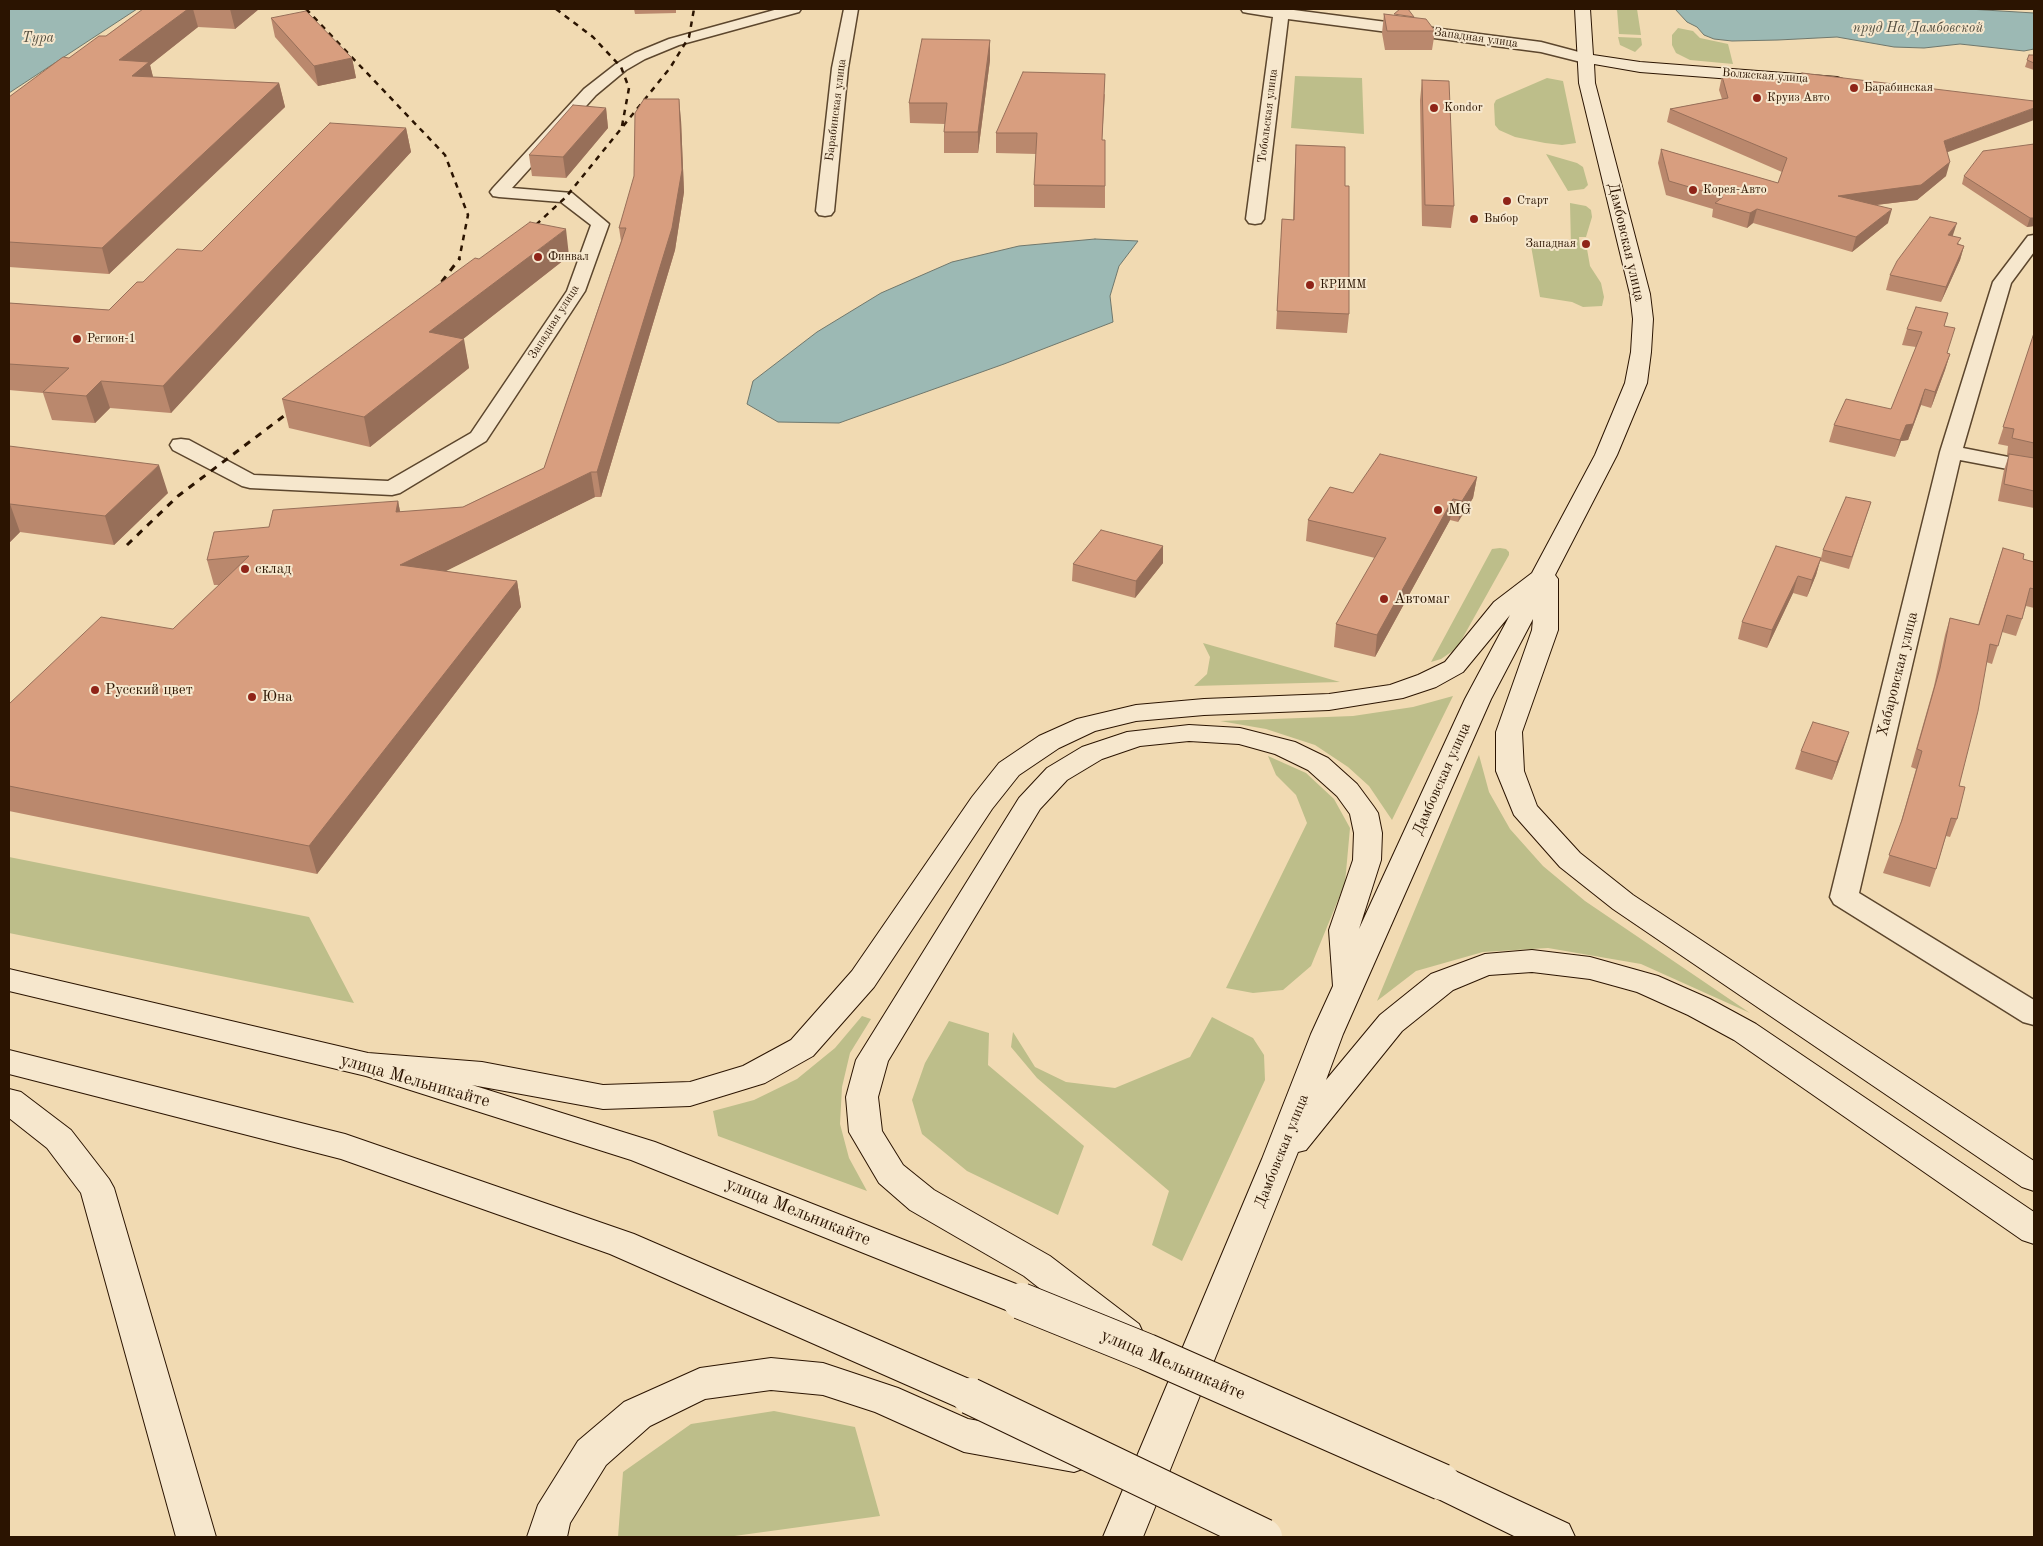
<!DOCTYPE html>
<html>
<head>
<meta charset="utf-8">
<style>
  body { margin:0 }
  #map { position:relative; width:2043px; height:1546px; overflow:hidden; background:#f1dab2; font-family:"Old Standard TT",serif }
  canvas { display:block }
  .frame { position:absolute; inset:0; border:10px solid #2b1401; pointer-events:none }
</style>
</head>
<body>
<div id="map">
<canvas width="2043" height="1546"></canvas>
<div class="frame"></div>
</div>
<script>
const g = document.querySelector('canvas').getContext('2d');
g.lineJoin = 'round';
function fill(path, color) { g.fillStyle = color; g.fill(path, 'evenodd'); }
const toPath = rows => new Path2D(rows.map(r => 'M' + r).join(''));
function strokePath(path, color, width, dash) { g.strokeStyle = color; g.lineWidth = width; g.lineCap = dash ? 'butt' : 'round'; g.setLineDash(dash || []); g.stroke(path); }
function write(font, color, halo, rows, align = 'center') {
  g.font = font + ' "Old Standard TT",serif'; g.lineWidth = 4; g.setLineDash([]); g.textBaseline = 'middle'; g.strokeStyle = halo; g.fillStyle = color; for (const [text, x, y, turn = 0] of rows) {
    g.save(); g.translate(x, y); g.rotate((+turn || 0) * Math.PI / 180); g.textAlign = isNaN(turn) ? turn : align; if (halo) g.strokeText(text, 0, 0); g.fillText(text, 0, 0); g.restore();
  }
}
const green = toPath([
  [1617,9,1637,9,1641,35,1619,34],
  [1678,28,1693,31,1700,38,1728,44,1733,64,1690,60,1676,53,1672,45,1672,35],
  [1618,37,1641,38,1642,45,1635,52,1620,45],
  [1295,76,1362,78,1364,134,1291,128],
  [1547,78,1563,81,1576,143,1562,145,1545,143,1515,137,1499,130,1495,125,1494,104,1496,100],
  [1546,154,1577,163,1583,167,1588,185,1584,189,1568,191],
  [1570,203,1586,206,1591,210,1592,217,1586,237,1579,237,1580,248,1587,249,1590,266,1601,283,1604,297,1602,306,1583,307,1572,302,1540,297,1530,240,1571,246],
  [1500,548,1506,549,1509,552,1509,555,1457,648,1441,659,1431,662,1492,549],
  [1203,643,1340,682,1194,686,1207,674,1210,657],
  [1453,696,1392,820,1369,786,1348,767,1315,745,1266,729,1220,721,1353,716,1413,707],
  [1479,755,1489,792,1510,829,1543,866,1585,901,1750,1013,1641,964,1548,948,1483,952,1416,971,1377,1001],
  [1268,756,1306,773,1334,799,1350,828,1345,883,1311,966,1283,990,1253,993,1226,988,1307,823,1296,795,1276,775],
  [9,857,309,917,354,1003,9,933],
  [862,1016,871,1019,850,1053,842,1087,840,1124,849,1158,867,1191,718,1136,713,1111,754,1100,797,1079,835,1048],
  [1212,1017,1253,1038,1264,1055,1265,1080,1182,1261,1152,1245,1169,1191,1037,1078,1011,1047,1013,1032,1035,1067,1066,1082,1115,1088,1190,1057],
  [949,1021,989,1033,988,1065,1084,1146,1058,1215,967,1171,922,1134,912,1100,925,1063],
  [774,1411,855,1427,880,1516,727,1537,618,1537,623,1472,691,1424]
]);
const water = toPath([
  [9,9,137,9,9,93,9,9],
  [1675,9,1968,9,2034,13,2034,49,2024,51,1960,44,1924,48,1894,47,1837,37,1778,40,1732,41,1714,39,1704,35,1697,27,1687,22,1675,9],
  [1095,239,1138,241,1119,266,1110,296,1113,322,1004,364,839,423,778,422,747,404,753,381,817,332,881,293,952,262,1019,246,1095,239]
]);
const street = toPath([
  [778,9,801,9,799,12,679,45,645,59,626,70,596,95,512,188,572,193,609,224,585,291,486,441,400,493,392,495,250,488,242,486,173,450,170,445,173,440,181,439,189,440,254,475,388,481,471,433,567,291,591,225,561,202,499,197,493,196,490,192,493,188,584,89,616,64,635,53,669,39,778,9],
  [844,9,858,9,848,68,834,211,831,215,825,216,819,215,816,211,832,68,844,9],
  [1241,9,1286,9,1541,42,1590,55,1593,58,1590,61,1585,63,1541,52,1288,19,1264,219,1261,223,1255,224,1249,223,1246,219,1273,17,1248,13,1243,12,1241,9],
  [2034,235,2034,252,2011,283,1963,448,2034,462,2034,474,1960,460,1859,893,2034,1000,2034,1025,2023,1022,1834,904,1830,897,1940,452,1993,282,2028,236,2034,235]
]);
const secondary = toPath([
  [1575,9,1590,9,1593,55,1640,62,1837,77,1843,79,1845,82,1843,85,1837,87,1640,72,1594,64,1595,83,1650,294,1653,319,1651,352,1647,383,1617,455,1555,575,1558,579,1558,630,1522,732,1524,771,1537,806,1580,853,1633,895,2034,1161,2034,1191,2022,1187,1613,909,1560,867,1514,815,1496,771,1496,732,1532,630,1533,619,1491,699,1343,1034,1326,1080,1380,1015,1431,974,1485,954,1532,950,1590,957,1658,976,1710,999,1756,1024,2034,1212,2034,1244,2022,1240,1734,1040,1688,1015,1637,992,1590,979,1532,972,1489,975,1453,990,1402,1031,1306,1150,1298,1152,1143,1537,1103,1537,1262,1159,1311,1034,1333,986,1329,930,1353,860,1354,833,1350,814,1337,796,1308,770,1275,754,1239,744,1189,741,1140,746,1102,759,1067,780,1040,809,888,1061,878,1097,882,1131,903,1165,934,1190,1050,1256,1139,1324,1144,1335,1139,1346,1126,1350,1113,1346,1024,1276,910,1210,879,1183,849,1132,846,1097,856,1060,1019,798,1047,768,1082,747,1127,732,1189,725,1240,728,1295,742,1328,758,1357,784,1374,807,1378,813,1382,833,1381,860,1359,929,1465,699,1510,615,1463,672,1436,687,1403,698,1329,710,1204,715,1136,721,1095,731,1059,748,1019,775,992,809,874,987,813,1056,765,1083,690,1106,603,1109,472,1085,655,1142,1034,1291,1039,1301,1034,1311,1021,1316,631,1160,366,1076,9,991,9,969,368,1053,482,1062,603,1085,690,1082,743,1066,791,1040,852,971,972,797,999,763,1039,736,1077,719,1136,705,1204,699,1329,694,1390,685,1418,675,1445,662,1494,602,1532,573,1595,455,1625,383,1631,352,1633,319,1630,294,1579,83,1575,9],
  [9,1050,345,1134,634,1234,983,1385,989,1396,983,1407,970,1412,957,1407,610,1254,341,1159,9,1074,9,1050],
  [9,1089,21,1092,71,1130,109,1179,114,1188,216,1537,176,1537,81,1193,47,1148,9,1118,9,1089],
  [771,1358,823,1363,898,1388,968,1419,1074,1438,1088,1443,1093,1455,1088,1467,1074,1472,964,1452,875,1412,823,1395,771,1390,705,1399,650,1426,606,1465,570,1523,567,1537,527,1537,538,1505,578,1441,624,1402,700,1368,771,1358],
  [1442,1465,1569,1524,1575,1537,1516,1537,1428,1494,1423,1482,1428,1470,1442,1465]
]);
const railFar1 = toPath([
  [306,9,445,155,468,215,459,260],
  [556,9,593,37,621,67,629,88,622,126],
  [528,232,566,197,670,68,689,37,694,9]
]);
const rail = toPath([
  [433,293,460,258],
  [127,545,178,496,297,406]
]);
const secondaryBridge = toPath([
  [1021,1301,1147,1352,1442,1482],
  [970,1396,1264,1537]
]);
const wall = toPath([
  [143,9,259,9,235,29,198,27,150,65,153,77,279,83,285,107,109,274,9,267,9,97,69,58,106,36],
  [634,9,676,9,676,13,635,14],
  [1384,14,1414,18,1435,31,1432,50,1385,50,1382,33],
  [271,18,352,58,356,78,318,86,275,37],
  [990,40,990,60,978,153,944,153,944,132,945,124,910,123,909,103],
  [2029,55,2034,55,2034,70,2025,67],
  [1802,73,1947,152,1946,176,1917,200,1876,205,1888,223,1852,252,1753,223,1747,228,1712,217,1713,209,1666,195,1658,163,1661,149,1778,183,1782,172,1667,122,1670,109,1722,99,1719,90,1722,76,1800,81],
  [1422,80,1454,206,1451,228,1422,226,1420,100],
  [1105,94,1102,140,1105,186,1105,208,1034,207,1034,185,1036,154,996,153,996,133],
  [606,108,608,128,566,178,532,176,529,155],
  [681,120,684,192,675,250,601,497,595,497,445,571,517,581,521,607,317,874,9,811,9,704,173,629,219,585,214,585,207,560,269,527,398,501,400,512,463,507,544,468,621,241,619,228],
  [406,128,411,152,171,413,110,408,95,423,52,420,43,393,9,390,9,303,109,310,143,282,202,251],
  [2034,144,2034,226,2027,227,1962,184,1964,176],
  [1296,145,1345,186,1349,314,1347,333,1276,329,1282,219,1293,220,1295,162],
  [1953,236,1959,244,1964,246,1960,260,1941,302,1886,290,1890,275],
  [569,256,463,339,469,368,370,447,289,428,282,399,479,259],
  [1948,313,1944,326,1947,353,1950,354,1945,370,1931,408,1921,405,1908,440,1901,441,1895,457,1829,442,1834,425,1891,409,1916,347,1902,345,1907,329],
  [2034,333,2034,508,1998,501,2004,470,2009,455,2007,455,2008,446,1998,444],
  [9,446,168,493,114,545,20,532,9,543],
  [1477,477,1473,498,1458,522,1450,520,1375,657,1334,647,1336,624,1375,558,1306,541,1308,520,1353,493],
  [1871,502,1849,569,1820,561,1816,575,1807,597,1793,593,1767,648,1738,639,1742,622,1821,558,1823,550],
  [1163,546,1163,563,1135,598,1072,581,1073,564],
  [2003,548,2023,559,2034,562,2034,608,2026,606,2022,619,2016,636,2002,632,1992,664,1986,662,1959,786,1957,819,1950,837,1946,836,1936,869,1930,887,1883,873,1898,832,1916,769,1911,767,1934,686,1945,635,1950,618,1978,625],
  [1843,750,1832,780,1795,769,1801,751]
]);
const shadedWall = toPath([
  [188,9,193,9,198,27,150,65,155,85,138,99,119,60],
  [230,9,259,9,235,29],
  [990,40,990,60,978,153,978,132],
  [352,58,356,78,318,86,314,66],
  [279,83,285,107,109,274,102,248],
  [679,99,681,120,684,192,675,250,601,497,597,472],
  [606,108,608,128,566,178,563,157],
  [2034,108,2034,120,1940,155,1944,141],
  [406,128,411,152,171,413,163,386],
  [1950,162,1946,176,1917,200,1834,210,1838,196],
  [1757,209,1753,223,1747,228,1750,213],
  [1892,209,1888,223,1852,252,1856,237],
  [2030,218,2034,218,2034,226,2027,227],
  [1957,223,1952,238,1948,235],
  [566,229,569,256,435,361,429,332],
  [1964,246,1960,260,1941,302,1946,287],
  [464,339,469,368,370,447,364,417],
  [1950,354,1945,370,1931,408,1935,392],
  [101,381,110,408,95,423,86,396],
  [1925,389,1921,405,1908,440,1901,441,1895,457,1900,440,1906,425],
  [159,465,168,493,114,545,105,516],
  [591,472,595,497,406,591,400,565],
  [1477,477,1473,498,1458,522,1462,501],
  [1453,499,1450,520,1375,657,1377,635],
  [398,501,403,526,396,512],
  [10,504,20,532,9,543,9,505],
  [1163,546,1163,563,1135,598,1136,581],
  [1821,558,1816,575,1807,597,1812,580],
  [1798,576,1793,593,1767,648,1772,630],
  [517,581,521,607,317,874,309,846],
  [1849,732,1843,750,1832,780,1837,762]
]);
const building = toPath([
  [143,9,188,9,119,60,149,62,132,76,279,83,102,248,9,242,9,97,63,57,69,58,99,36,106,36,143,9],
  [1400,9,1408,9,1414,17,1394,14,1400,9],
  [306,11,352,58,314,66,271,18,306,11],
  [1384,14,1426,19,1435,31,1387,31,1384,14],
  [922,39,990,40,978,132,944,132,947,103,909,103,922,39],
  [2029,55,2034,55,2034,63,2027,60,2029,55],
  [1023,72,1105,74,1102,140,1105,140,1105,186,1034,185,1037,133,996,133,1023,72],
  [1802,73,2034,101,2034,108,1944,141,1950,162,1921,185,1838,196,1892,209,1856,237,1757,209,1750,213,1715,203,1723,197,1669,181,1661,149,1778,183,1787,158,1670,109,1728,98,1722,76,1804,81,1802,73],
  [1422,80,1449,81,1454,206,1425,205,1422,80],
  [644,99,679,99,682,170,672,228,597,472,591,472,400,565,517,581,309,846,9,786,9,704,101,617,173,629,249,556,207,560,214,532,269,527,273,510,398,501,396,512,463,507,544,468,626,228,619,228,634,176,635,113,644,99],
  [573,105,606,108,563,157,529,155,573,105],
  [330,123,406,128,163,386,101,381,86,396,43,392,69,368,9,364,9,303,109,310,137,282,143,282,177,249,202,251,330,123],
  [2034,144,2034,218,2030,218,1964,176,1983,151,2034,144],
  [1296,145,1345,147,1345,186,1349,186,1349,314,1277,311,1282,219,1294,220,1296,145],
  [1930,217,1957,223,1948,235,1961,238,1957,244,1964,246,1946,287,1890,275,1897,261,1930,217],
  [530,222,566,229,429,332,464,339,364,417,282,399,475,258,479,259,530,222],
  [1916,307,1948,313,1944,326,1955,328,1947,353,1950,354,1935,392,1925,389,1913,424,1906,425,1900,440,1834,425,1846,399,1891,409,1922,332,1907,329,1916,307],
  [2034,333,2034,443,2012,438,2014,429,2003,427,2034,333],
  [9,446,159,465,105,516,10,504,9,505,9,446],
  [1380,454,1477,477,1462,501,1453,499,1377,635,1336,624,1386,538,1308,520,1330,487,1353,493,1380,454],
  [2009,454,2034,458,2034,491,2004,484,2009,454],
  [1846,497,1871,502,1852,557,1823,550,1846,497],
  [1101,530,1163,546,1136,581,1073,564,1101,530],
  [1776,546,1821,558,1812,580,1798,576,1772,630,1742,622,1776,546],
  [2003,548,2024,554,2023,559,2034,562,2034,589,2030,588,2022,619,2007,615,1998,646,1990,644,1978,711,1959,786,1965,787,1957,819,1951,818,1936,869,1889,855,1902,820,1922,751,1917,749,1940,668,1950,618,1979,625,2003,548],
  [1813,722,1849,732,1837,762,1801,751,1813,722]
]);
const markers = [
  [1854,88,5,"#8f2418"],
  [1757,98,5,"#8f2418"],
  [1434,108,5,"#8f2418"],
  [1693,190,5,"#8f2418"],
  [1507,201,5,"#8f2418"],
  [1474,219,5,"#8f2418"],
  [1586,244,5,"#8f2418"],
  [538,257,5,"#8f2418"],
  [1310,285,5,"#8f2418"],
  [77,339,5,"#8f2418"],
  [1438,510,5,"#8f2418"],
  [245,569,5,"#8f2418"],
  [1384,599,5,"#8f2418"],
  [95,690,5,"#8f2418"],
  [252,697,5,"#8f2418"]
];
const farStreetnames = [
  ["Западная улица",1476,38,8],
  ["Волжская улица",1765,76,4],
  ["Барабинская улица",836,110,-83],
  ["Тобольская улица",1268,116,-83],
  ["Западная улица",554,322,-58]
];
const farPoinames = [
  ["Барабинская",1864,88],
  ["Круиз Авто",1767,98],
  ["Kondor",1444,108],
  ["Корея-Авто",1703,190],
  ["Старт",1517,201],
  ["Выбор",1484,219],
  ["Западная",1576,244,"right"],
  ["Финвал",548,257],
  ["КРИММ",1320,285],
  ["Регион-1",87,339]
];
const farWaternames = [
  ["пруд На Дамбовской",1918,28],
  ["Тура",38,38]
];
const streetNames = [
  ["Дамбовская улица",1626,242,77],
  ["Хабаровская улица",1898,674,-76],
  ["Дамбовская улица",1442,779,-66],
  ["Дамбовская улица",1282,1151,-68]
];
const poiNames = [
  ["MG",1448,510],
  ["склад",255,569],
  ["Автомаг",1394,599],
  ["Русский цвет",105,690],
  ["Юна",262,697]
];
const nearStreetnames = [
  ["улица Мельникайте",415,1081,16],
  ["улица Мельникайте",798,1212,22],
  ["улица Мельникайте",1173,1365,23]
];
fill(green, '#bdbe8a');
fill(water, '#9cb9b4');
strokePath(water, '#6f776c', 1);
strokePath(street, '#5c462d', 3);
strokePath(secondary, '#2b1401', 2);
fill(street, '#f6e7cd');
fill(secondary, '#f6e7cd');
strokePath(railFar1, '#2b1401', 2.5, [5.5, 5.5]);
strokePath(rail, '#2b1401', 3, [7, 7]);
strokePath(secondaryBridge, '#2b1401', 38, []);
strokePath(secondaryBridge, '#f6e7cd', 36);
fill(wall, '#ba886d');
fill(shadedWall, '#976f59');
fill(building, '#d89e7f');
strokePath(building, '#976f59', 1);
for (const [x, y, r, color] of markers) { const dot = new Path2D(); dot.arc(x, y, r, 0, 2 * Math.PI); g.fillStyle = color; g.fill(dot); strokePath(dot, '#f6e7cd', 2); }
write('12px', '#2b1401', '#f6e7cd', farStreetnames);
write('12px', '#2b1401', '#f6e7cd', farPoinames, 'left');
write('italic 14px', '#534e40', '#f6e7cd', farWaternames);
write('15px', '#2b1401', '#f6e7cd', streetNames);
write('15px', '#2b1401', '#f6e7cd', poiNames, 'left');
write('18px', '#2b1401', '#f6e7cd', nearStreetnames);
</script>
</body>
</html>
